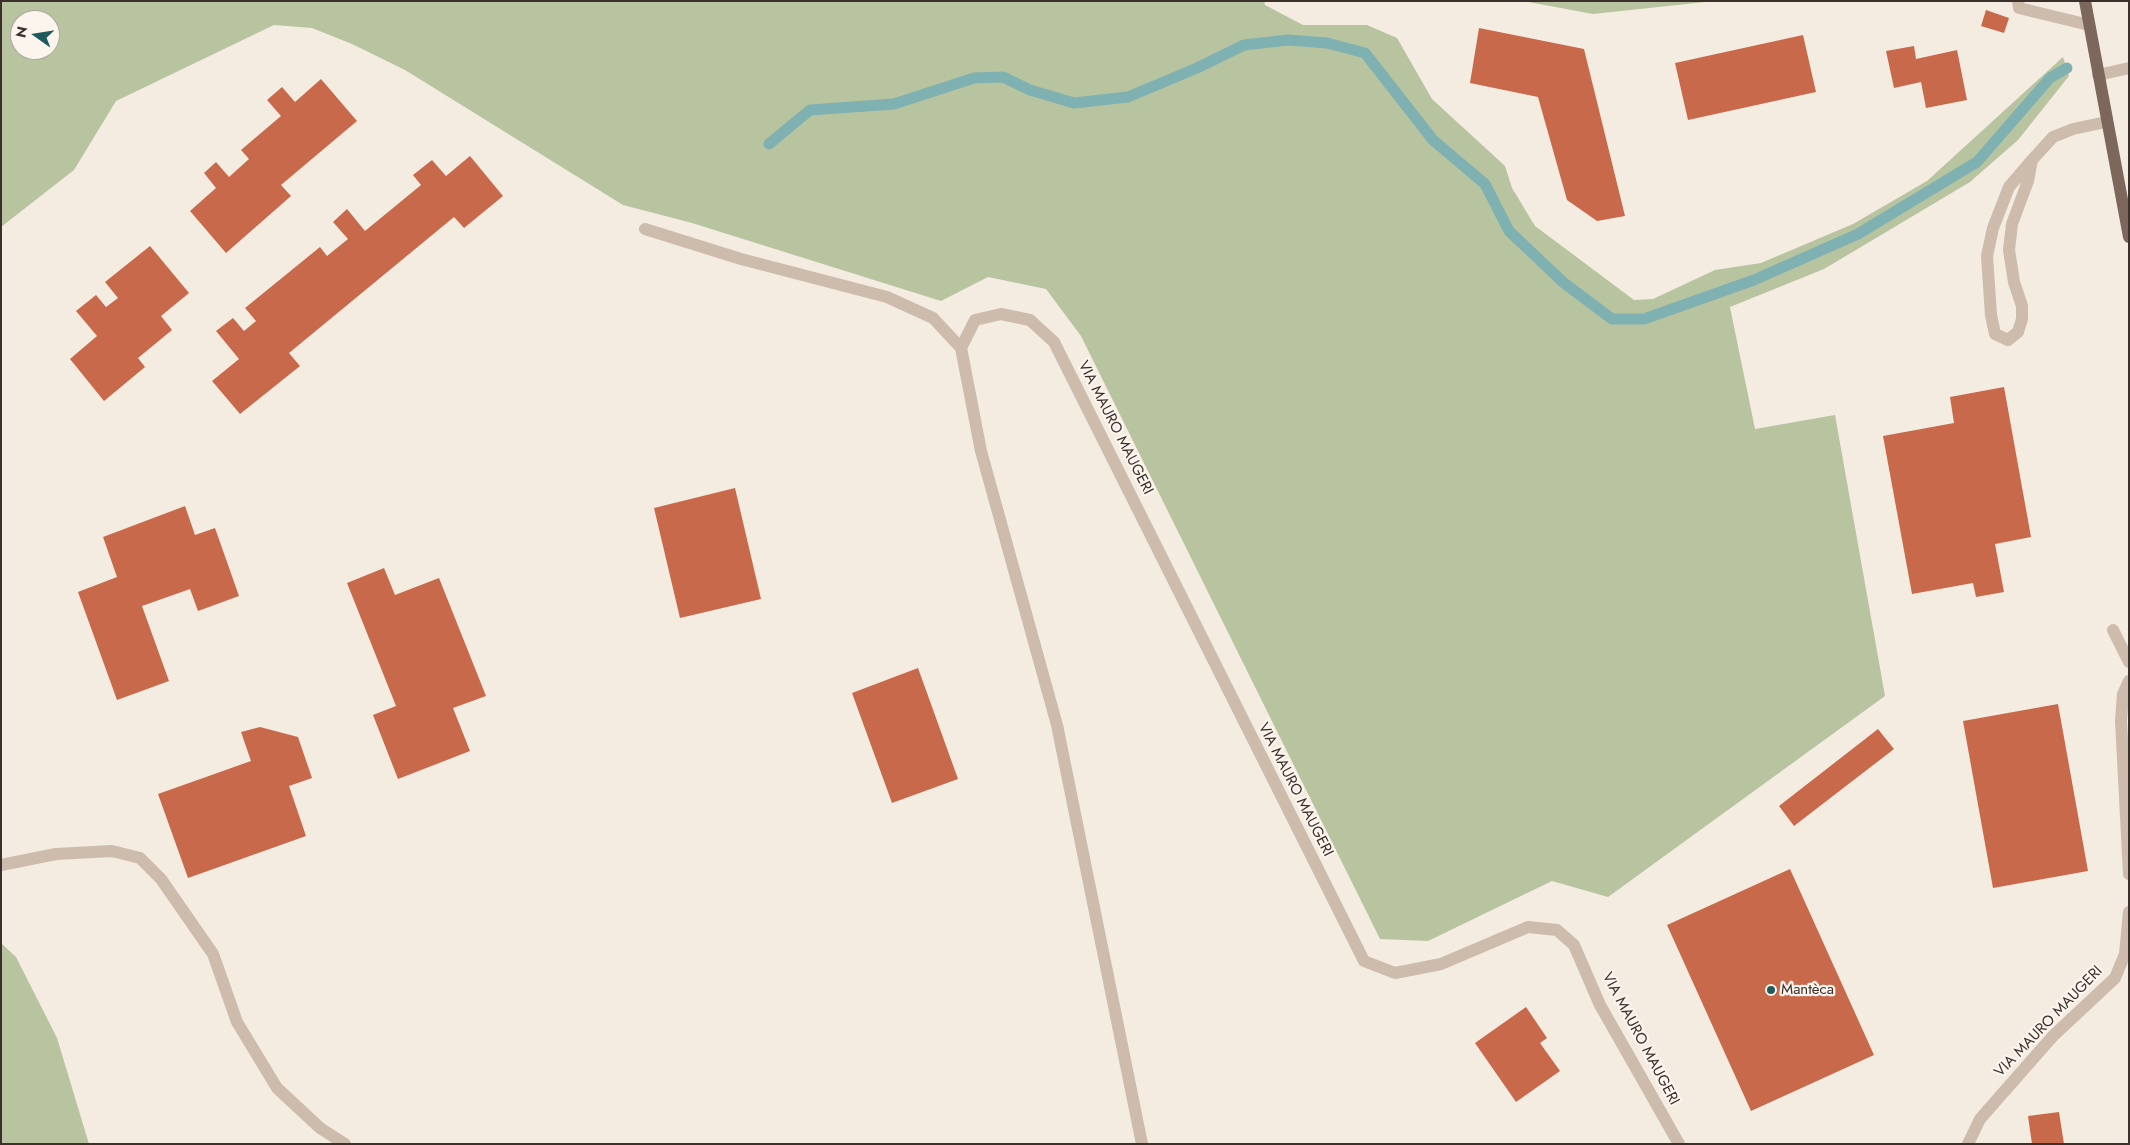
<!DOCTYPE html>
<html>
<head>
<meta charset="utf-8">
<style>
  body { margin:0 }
  #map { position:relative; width:2130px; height:1145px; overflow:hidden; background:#f4ebe1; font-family:Jost,sans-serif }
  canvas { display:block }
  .frame { position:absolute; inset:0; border:2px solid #3b302b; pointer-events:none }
  .north { position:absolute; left:10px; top:10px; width:50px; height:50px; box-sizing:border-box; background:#fbf5ee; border:1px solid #aea6a0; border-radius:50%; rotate:283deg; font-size:14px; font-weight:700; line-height:20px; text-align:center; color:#3b302b }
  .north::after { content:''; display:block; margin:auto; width:18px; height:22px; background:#1f5a5e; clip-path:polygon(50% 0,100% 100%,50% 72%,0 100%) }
</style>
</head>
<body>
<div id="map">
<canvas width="2130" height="1145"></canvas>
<div class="frame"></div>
<div class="north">N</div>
</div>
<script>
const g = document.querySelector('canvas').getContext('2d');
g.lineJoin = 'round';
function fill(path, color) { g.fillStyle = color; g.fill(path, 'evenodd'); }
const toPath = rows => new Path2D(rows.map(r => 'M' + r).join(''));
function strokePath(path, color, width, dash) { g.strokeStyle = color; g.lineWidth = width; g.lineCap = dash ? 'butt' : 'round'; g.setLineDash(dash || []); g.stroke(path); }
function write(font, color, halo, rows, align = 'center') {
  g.font = font + ' Jost,sans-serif'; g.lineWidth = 4.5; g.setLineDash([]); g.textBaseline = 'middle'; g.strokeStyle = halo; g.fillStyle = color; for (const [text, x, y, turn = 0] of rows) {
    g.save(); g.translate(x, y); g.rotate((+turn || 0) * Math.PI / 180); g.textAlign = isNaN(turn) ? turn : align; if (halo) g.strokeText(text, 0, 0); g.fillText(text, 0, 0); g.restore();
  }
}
const green = toPath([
  [1,1,1264,1,1265,5,1303,25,1367,25,1397,38,1432,99,1505,166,1512,188,1535,226,1634,300,1653,299,1715,270,1761,263,1853,224,1927,181,2063,57,2069,76,2018,140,1970,182,1824,269,1730,307,1755,429,1835,415,1885,696,1608,897,1552,881,1428,941,1380,939,1081,336,1046,289,988,277,941,301,692,223,623,205,405,70,352,44,312,28,274,25,116,101,74,170,1,227],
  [20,20,50,20,50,50,20,50],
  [1523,1,1715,1,1593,14],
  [1,943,16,957,57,1038,89,1144,1,1144]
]);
const stream = toPath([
  [769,144,810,110,894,104,974,78,1003,77,1030,90,1074,103,1128,97,1197,68,1244,45,1288,40,1327,43,1365,53,1433,140,1485,184,1509,231,1564,283,1612,319,1644,319,1754,280,1858,234,1977,162,2050,78,2067,68]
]);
const building = toPath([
  [1986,10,2009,18,2004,33,1981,26],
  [1479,28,1584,49,1625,216,1597,221,1567,200,1538,97,1470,83],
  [1803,35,1816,92,1688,120,1675,63],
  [1914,46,1916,59,1957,50,1967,100,1926,108,1921,82,1894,88,1886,51],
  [321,79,357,121,281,185,291,196,226,253,190,211,216,188,204,173,216,162,229,177,249,159,241,150,281,116,267,100,282,87,295,102],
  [470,156,503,196,464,228,454,217,289,353,300,366,240,414,212,381,239,359,216,331,233,318,244,331,256,321,245,308,320,247,327,256,348,239,333,222,347,209,365,231,421,185,413,175,432,160,446,176],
  [150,246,189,293,161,316,172,330,138,358,145,367,104,401,70,359,97,336,76,311,96,295,106,307,118,298,105,282],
  [2004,387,2031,537,1995,544,2004,592,1976,597,1973,583,1912,594,1883,436,1954,423,1950,397],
  [735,488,761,599,680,618,654,508],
  [185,506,195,535,215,528,239,596,198,611,190,589,142,606,169,681,117,700,78,592,117,577,103,537],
  [384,568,395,595,439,578,486,696,453,708,470,751,398,779,373,715,396,706,347,583],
  [918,668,958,779,892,803,852,693],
  [2058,704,2088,871,1993,888,1963,721],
  [260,727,298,737,312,778,289,786,306,836,188,878,158,794,251,761,241,732],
  [1878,729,1894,749,1794,826,1779,806],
  [1790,869,1874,1055,1751,1111,1667,925],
  [1526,1007,1547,1038,1540,1043,1560,1071,1516,1102,1475,1043],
  [2059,1112,2064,1144,2032,1144,2028,1116]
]);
const lane = toPath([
  [2018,1,2019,8,2089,25],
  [2032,160,2028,181,2012,224,2009,250,2014,282,2022,306,2022,319,2018,332,2008,340,1995,334,1991,315,1987,256,1993,228,2009,187,2032,160,2053,137,2073,129,2106,122],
  [2113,630,2129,662]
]);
const street = toPath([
  [2098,75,2129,68],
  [645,229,741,259,887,297,933,318,961,348],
  [2129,681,2123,694,2121,721,2129,874],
  [1,865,56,854,112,851,140,858,161,879,213,954,237,1022,277,1088,320,1128,345,1144],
  [1142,1144,1057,725,981,451,961,348,975,320,1001,314,1030,320,1054,342,1364,961,1395,973,1441,964,1528,927,1557,930,1574,945,1600,1005,1679,1144],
  [1968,1144,1980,1119,2053,1036,2115,978,2125,954,2129,912]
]);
const primary = toPath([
  [2085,1,2129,237]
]);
const markers = [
  [1771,990,5,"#1f5a5e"]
];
const streetNames = [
  ["VIA MAURO MAUGERI",1115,428,63],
  ["VIA MAURO MAUGERI",1295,790,63],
  ["VIA MAURO MAUGERI",2049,1022,-46],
  ["VIA MAURO MAUGERI",1640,1039,62]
];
const poiNames = [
  ["Mantèca",1781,990]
];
fill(green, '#b8c4a0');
strokePath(stream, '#7fb0b2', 11);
fill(building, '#c8694b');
strokePath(lane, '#cdbbac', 12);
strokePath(street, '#cdbbac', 12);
strokePath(primary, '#7d675c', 12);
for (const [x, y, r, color] of markers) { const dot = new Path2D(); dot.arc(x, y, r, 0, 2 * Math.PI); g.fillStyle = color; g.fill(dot); strokePath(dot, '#fbf5ee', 2); }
write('15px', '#3b302b', '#fbf5ee', streetNames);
write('15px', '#3b302b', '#fbf5ee', poiNames, 'left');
</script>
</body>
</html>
